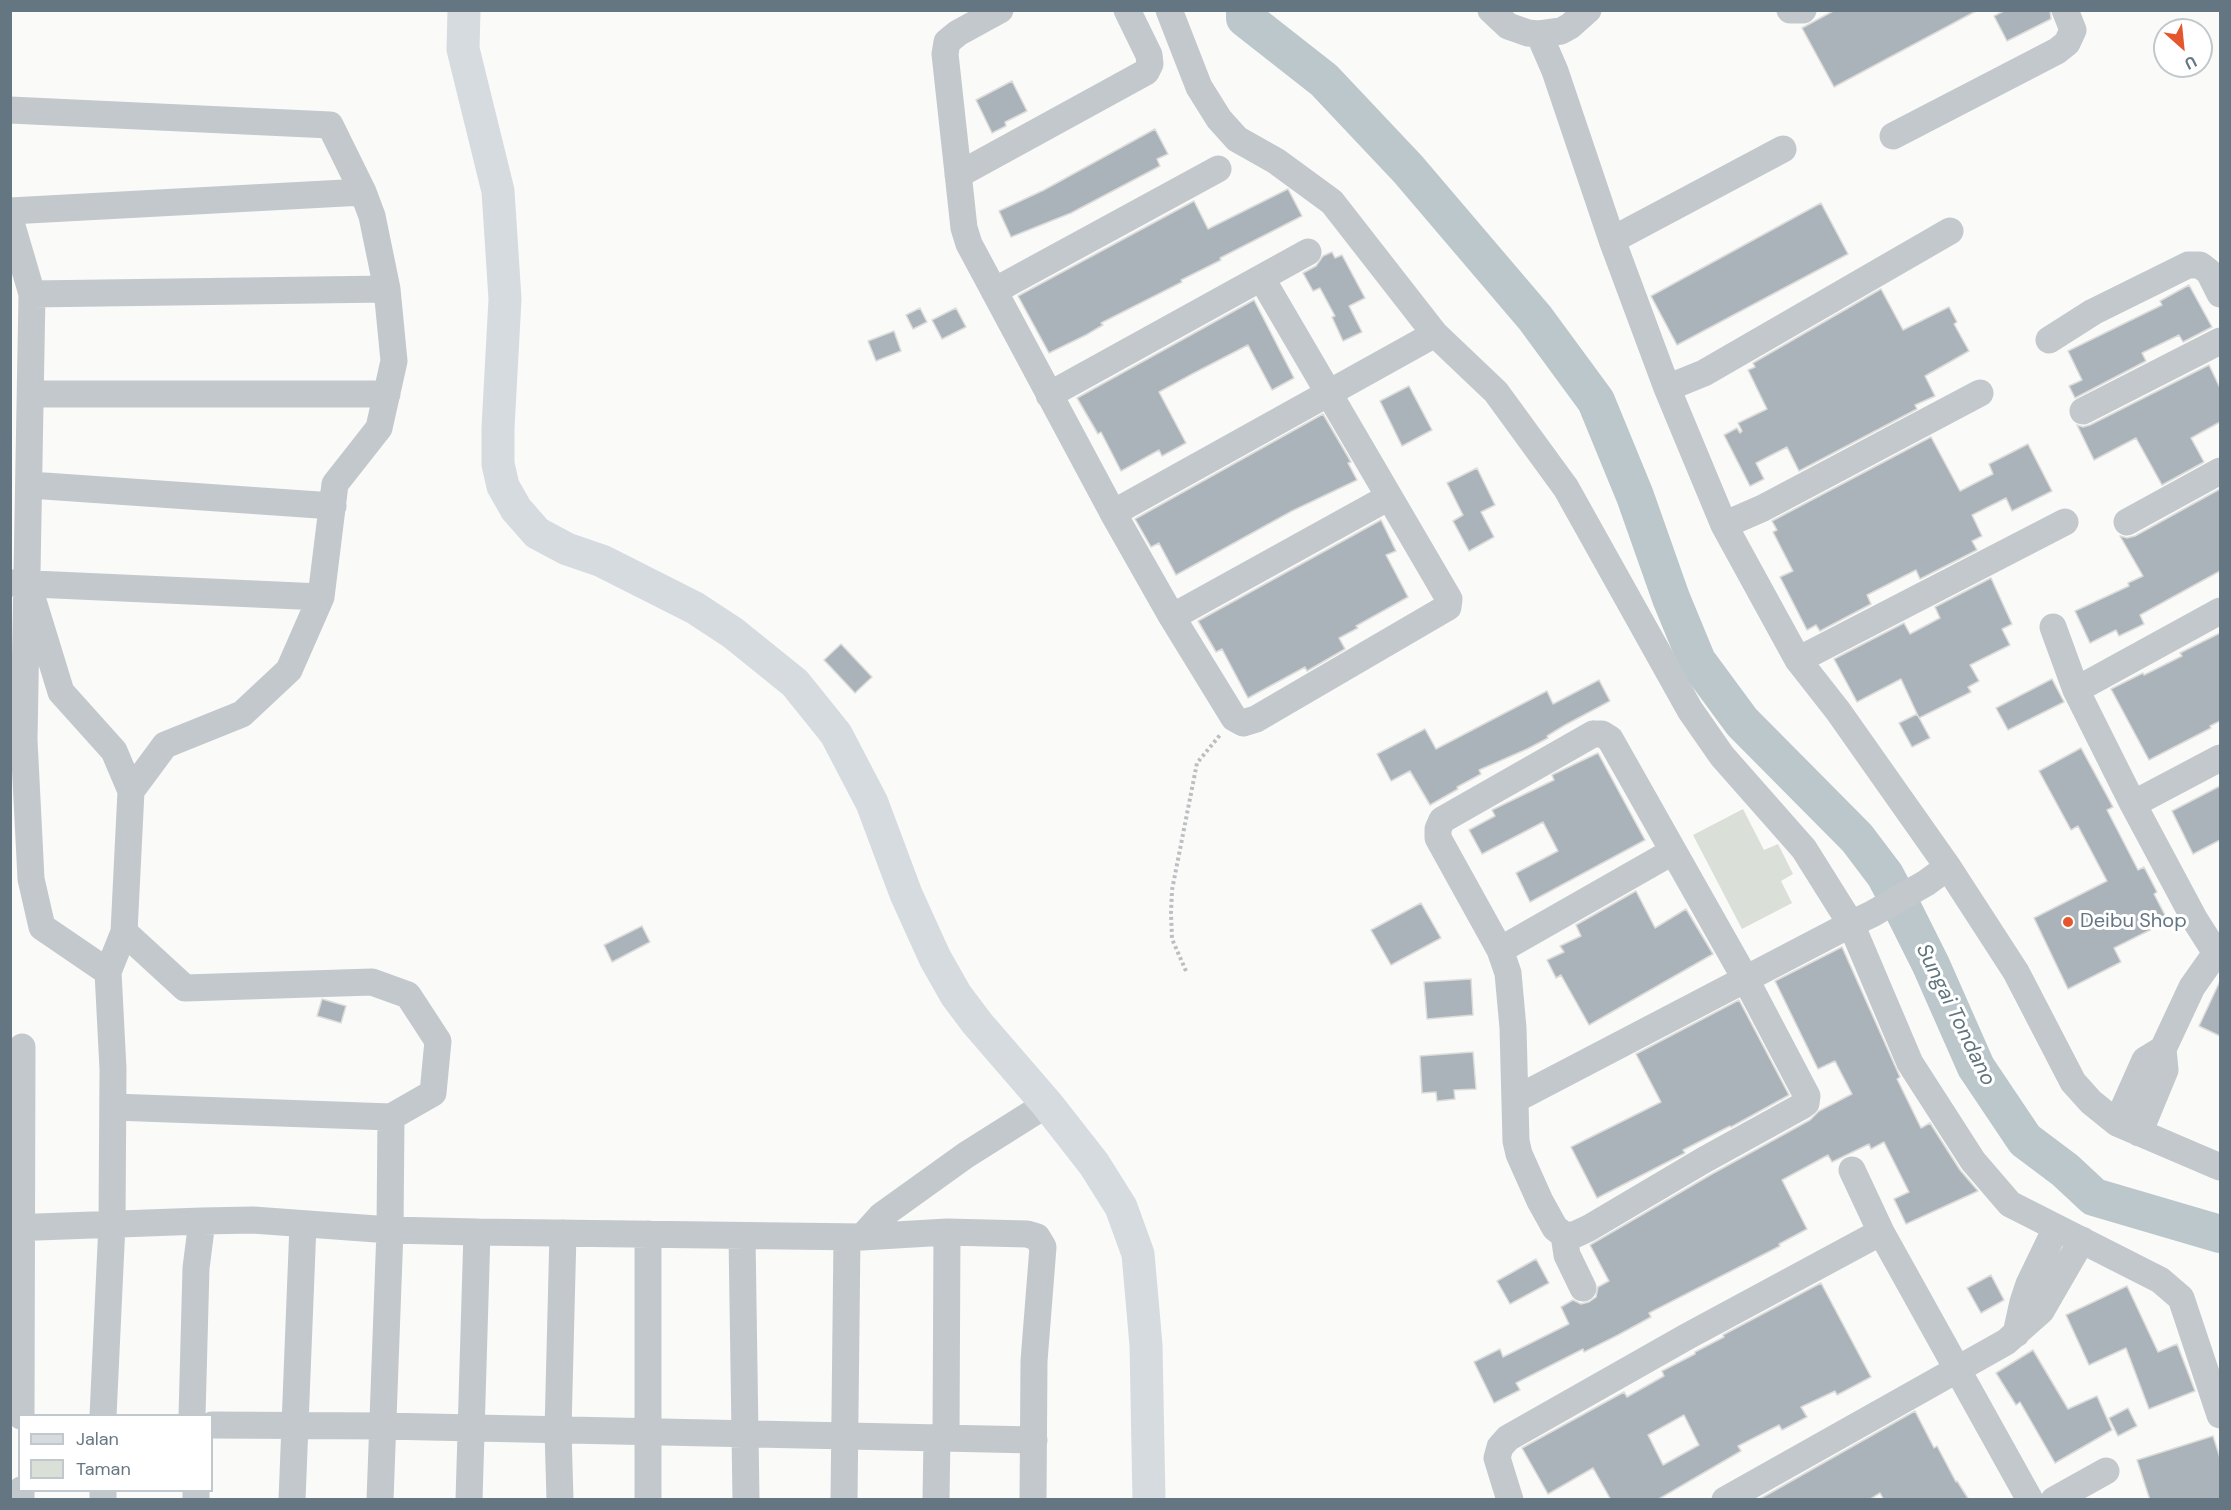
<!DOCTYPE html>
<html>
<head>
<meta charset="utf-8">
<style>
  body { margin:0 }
  #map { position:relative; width:2231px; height:1510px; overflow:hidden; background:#fafaf8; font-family:"DM Sans",sans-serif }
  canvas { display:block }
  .frame { position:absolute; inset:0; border:12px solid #657683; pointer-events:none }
  .legend { position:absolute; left:18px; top:1414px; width:195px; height:78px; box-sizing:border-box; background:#fff; border:2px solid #c1c8cd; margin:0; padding:8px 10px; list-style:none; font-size:18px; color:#657683 }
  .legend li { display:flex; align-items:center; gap:12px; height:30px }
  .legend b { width:30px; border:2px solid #c1c8cd }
  .north { position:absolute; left:2153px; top:18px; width:60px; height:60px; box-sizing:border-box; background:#fff; border:2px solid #c1c8cd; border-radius:50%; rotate:153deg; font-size:16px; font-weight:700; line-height:24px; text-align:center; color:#657683 }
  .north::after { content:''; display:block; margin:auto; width:21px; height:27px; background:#e4572e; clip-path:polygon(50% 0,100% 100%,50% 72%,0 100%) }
</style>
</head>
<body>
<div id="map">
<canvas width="2231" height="1510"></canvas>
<div class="frame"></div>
<ul class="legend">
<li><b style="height:8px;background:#d6dbdf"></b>Jalan</li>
<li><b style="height:16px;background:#dadfd7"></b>Taman</li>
</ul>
<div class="north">U</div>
</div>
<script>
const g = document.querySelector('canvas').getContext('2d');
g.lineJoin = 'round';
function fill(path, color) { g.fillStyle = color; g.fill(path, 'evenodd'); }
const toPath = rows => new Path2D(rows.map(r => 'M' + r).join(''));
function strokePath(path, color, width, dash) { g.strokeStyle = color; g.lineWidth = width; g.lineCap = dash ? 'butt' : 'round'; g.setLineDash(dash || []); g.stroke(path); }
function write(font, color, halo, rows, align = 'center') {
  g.font = font + ' "DM Sans",sans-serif'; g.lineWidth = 6; g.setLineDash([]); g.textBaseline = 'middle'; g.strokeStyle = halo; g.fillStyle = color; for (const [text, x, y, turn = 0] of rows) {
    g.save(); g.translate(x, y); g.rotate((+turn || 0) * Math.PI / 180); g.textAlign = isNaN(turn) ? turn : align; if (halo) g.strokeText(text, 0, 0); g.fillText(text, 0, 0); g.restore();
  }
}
const green = toPath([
  [1743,809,1764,850,1778,844,1793,874,1781,881,1792,903,1742,929,1693,835]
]);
const river = toPath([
  [1245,10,1245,18,1324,80,1408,169,1535,318,1596,401,1635,496,1671,598,1697,661,1742,722,1857,838,1885,875,1901,905,1931,965,1976,1067,2025,1140,2065,1170,2094,1197,2220,1234]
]);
const building = toPath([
  [1835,10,1978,10,1834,87,1802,28,1835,10],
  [2006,10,2050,10,2051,19,2007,41,1994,16,2006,10],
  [1012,81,1027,111,1005,122,1006,126,992,133,976,100,1012,81],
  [1155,129,1168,154,1157,159,1160,166,1071,213,1011,237,999,211,1044,190,1155,129],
  [1288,189,1302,216,1220,258,1221,260,1181,280,1182,282,1101,323,1103,325,1086,335,1049,353,1018,296,1194,201,1208,229,1288,189],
  [1821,203,1848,254,1677,345,1651,296,1821,203],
  [1332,252,1335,258,1342,255,1365,298,1349,306,1362,332,1343,341,1332,317,1335,316,1320,288,1313,291,1303,273,1316,266,1323,256,1332,252],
  [2189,285,2212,327,2183,342,2179,335,2142,353,2146,361,2075,398,2069,386,2082,380,2068,351,2162,305,2160,301,2189,285],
  [1881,289,1903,330,1949,307,1957,322,1954,324,1969,351,1925,376,1935,396,1915,405,1917,409,1799,471,1787,447,1756,463,1764,479,1750,486,1724,435,1737,428,1740,433,1742,431,1738,423,1767,409,1748,370,1755,367,1753,363,1881,289],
  [1254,300,1294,378,1272,390,1248,345,1194,373,1159,392,1186,443,1162,456,1159,450,1121,471,1101,432,1098,434,1077,398,1254,300],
  [920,308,927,322,913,329,906,315,920,308],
  [956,308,966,327,942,339,932,320,956,308],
  [894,331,901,351,876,361,868,341,894,331],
  [2209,365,2220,388,2220,422,2191,438,2204,462,2162,485,2136,438,2094,460,2077,425,2083,427,2090,425,2209,365],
  [1409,386,1432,430,1402,446,1380,401,1409,386],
  [1323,414,1351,462,1348,463,1357,480,1292,511,1176,575,1159,543,1151,547,1135,519,1323,414],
  [1931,437,1960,491,1993,474,1989,464,2028,444,2052,491,2012,511,2006,498,1972,515,1982,536,1972,541,1977,550,1920,579,1916,570,1867,595,1871,604,1820,631,1816,625,1807,630,1780,577,1793,571,1773,532,1777,530,1772,521,1931,437],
  [1477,468,1495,505,1481,512,1494,537,1469,551,1453,521,1463,515,1447,483,1477,468],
  [2220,489,2220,571,2140,615,2144,624,2119,636,2116,630,2090,643,2075,611,2129,586,2128,583,2143,576,2120,536,2127,538,2135,536,2220,489],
  [1381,520,1396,551,1386,555,1408,597,1356,626,1358,628,1339,638,1345,649,1307,671,1305,667,1248,698,1222,649,1216,652,1198,621,1381,520],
  [1991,578,2012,624,2002,629,2010,645,1970,665,1979,681,1968,687,1971,692,1919,718,1901,679,1857,702,1834,659,1904,623,1910,634,1940,618,1935,607,1991,578],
  [2220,633,2220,721,2210,726,2211,728,2149,760,2111,689,2143,673,2144,675,2182,656,2180,653,2220,633],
  [841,644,872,677,855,693,824,660,841,644],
  [2052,679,2064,702,2008,730,1996,708,2052,679],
  [1599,680,1610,701,1565,725,1547,736,1548,738,1527,749,1479,770,1481,774,1457,787,1458,789,1430,805,1410,771,1391,781,1377,754,1425,729,1436,749,1547,691,1553,704,1599,680],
  [1917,714,1930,738,1912,747,1899,723,1917,714],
  [2081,748,2113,807,2107,810,2138,870,2144,867,2157,892,2154,894,2168,921,2114,948,2121,962,2068,989,2034,918,2107,881,2078,826,2071,830,2039,771,2081,748],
  [1598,753,1645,840,1530,902,1516,873,1558,851,1543,822,1482,854,1469,830,1495,816,1492,810,1554,780,1552,775,1598,753],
  [2220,786,2220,840,2193,854,2172,811,2220,786],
  [1636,891,1655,928,1686,909,1713,954,1589,1025,1561,975,1556,978,1547,960,1564,952,1560,946,1581,936,1576,925,1636,891],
  [1421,903,1441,938,1391,965,1371,930,1421,903],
  [642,926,650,942,612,962,604,945,642,926],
  [1842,947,1900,1077,1897,1079,1921,1128,1930,1123,1960,1170,1978,1191,1906,1224,1894,1199,1909,1192,1884,1142,1871,1149,1869,1144,1832,1162,1828,1155,1782,1180,1807,1229,1779,1244,1780,1246,1649,1313,1651,1317,1618,1335,1584,1352,1583,1349,1516,1383,1520,1390,1494,1403,1474,1362,1500,1349,1503,1357,1569,1324,1561,1307,1573,1300,1581,1304,1589,1302,1596,1297,1598,1287,1609,1281,1590,1245,1712,1174,1810,1120,1819,1111,1852,1094,1835,1061,1818,1069,1775,981,1842,947],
  [1471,979,1473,1015,1427,1019,1424,982,1471,979],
  [2220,981,2220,1036,2199,1026,2220,981],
  [322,999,346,1006,341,1023,317,1016,322,999],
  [1739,1000,1789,1095,1731,1127,1730,1126,1683,1150,1685,1153,1683,1154,1597,1198,1571,1147,1661,1102,1636,1054,1739,1000],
  [1473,1052,1476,1089,1454,1090,1455,1099,1437,1101,1436,1092,1422,1093,1420,1056,1473,1052],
  [1536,1259,1549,1283,1510,1304,1497,1281,1536,1259],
  [1991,1275,2004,1300,1981,1313,1967,1288,1991,1275],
  [1821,1283,1871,1377,1837,1395,1835,1391,1801,1407,1807,1417,1782,1430,1779,1425,1738,1446,1741,1451,1657,1500,1611,1500,1593,1468,1548,1494,1522,1448,1624,1392,1627,1397,1664,1376,1662,1371,1695,1354,1695,1352,1724,1337,1723,1335,1821,1283],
  [1684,1415,1699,1445,1663,1465,1648,1435,1684,1415],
  [2127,1286,2158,1352,2177,1344,2195,1391,2149,1409,2126,1348,2089,1365,2066,1315,2127,1286],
  [2033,1350,2068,1409,2097,1396,2112,1430,2055,1463,2020,1402,2016,1405,1996,1373,2033,1350],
  [2128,1408,2137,1426,2118,1436,2109,1418,2128,1408],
  [1915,1411,1934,1448,1937,1446,1956,1482,1957,1481,1969,1500,1884,1500,1880,1493,1869,1500,1758,1500,1915,1411],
  [2213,1436,2220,1458,2220,1500,2150,1500,2137,1460,2213,1436]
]);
const path = toPath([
  [1186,971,1172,939,1171,913,1172,890,1197,763,1220,735]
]);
const minor = toPath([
  [1000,10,958,33,947,42,945,54,964,228,969,244,1113,513,1172,617,1234,718,1243,723,1256,719,1448,607,1449,599,1262,279],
  [1169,10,1199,87,1219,119,1237,139,1276,161,1332,202,1435,334],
  [1491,10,1508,26,1528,33,1539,34,1561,31,1570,26,1588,10],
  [1790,10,1803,10],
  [1539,34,1555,71,1612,240,1667,388,1724,525,1798,660,1838,711,1948,867,2016,972,2073,1082,2091,1102,2117,1123,2220,1167],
  [10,110,330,125,363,192],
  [1893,136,2057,51,2067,43,2073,30,2065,10],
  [958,175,1146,72,1150,64,1149,55,1127,10],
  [10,211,363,192,372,216,387,289,394,361,379,428,335,484,321,597,289,670,242,714,165,745,131,791,124,932,108,972,113,1069,112,1224,103,1416],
  [10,219,32,294,24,740,31,879,42,927,108,972],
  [1612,240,1783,149],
  [994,291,1218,169],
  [32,294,387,289],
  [2049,340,2093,312,2188,265,2200,265,2209,272,2220,294],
  [1667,388,1704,373,1950,231],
  [32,394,387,394],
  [1049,395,1308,252],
  [2083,411,2220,341],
  [30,485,333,506],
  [1113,513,1435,334,1496,392,1566,488,1690,710,1722,756,1804,849,1851,924,1872,914,1926,883,1948,867],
  [2127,522,2220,471],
  [1724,525,1763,508,1980,393],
  [12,583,321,597],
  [34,604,61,692,114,751,131,791],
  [1172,617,1389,497],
  [2053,627,2076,690,2133,804,2195,920,2216,953,2220,949],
  [1798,660,2065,522],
  [2076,690,2220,611],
  [1593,734,1602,734,1610,739,1745,978,1807,1096,1806,1103,1802,1106,1704,1160,1589,1228,1574,1235,1564,1235,1555,1228,1540,1201,1519,1154,1516,1141,1513,1028,1508,973,1500,950,1438,838,1438,829,1442,820,1593,734],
  [2133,804,2220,758],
  [124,932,185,988,372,982,408,995,438,1041,433,1093,391,1117],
  [1500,950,1672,852],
  [1516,1099,1851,924,1910,1063,1973,1161,2010,1204,2160,1280,2181,1298,2220,1415],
  [113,1107,391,1117,390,1230,380,1500],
  [2117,1123,2145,1060,2163,1049],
  [2139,1133,2165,1070,2163,1049,2192,987,2216,953,2220,956],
  [1852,1170,1881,1232,2030,1500],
  [10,1228,202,1221],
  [648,1234,648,1500],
  [1564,1235,1567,1255,1583,1288],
  [742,1236,746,1500],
  [862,1237,881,1216,966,1155,1047,1104],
  [2016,1334,2023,1302,2029,1284,2056,1228],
  [21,1416,22,1047],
  [192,1416,196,1268,202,1221,253,1220,390,1230,477,1232,862,1237,947,1232,1027,1234,1037,1237,1043,1247,1034,1361,1033,1500],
  [212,1425,383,1426,1034,1440],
  [946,1437,947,1232],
  [103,1490,103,1500],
  [196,1490,196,1500],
  [21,1500,21,1490],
  [292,1500,303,1224],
  [469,1500,477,1232],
  [560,1500,558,1430,563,1233],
  [844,1500,847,1237],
  [936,1500,937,1437],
  [1510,1500,1497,1458,1500,1447,1508,1438,1688,1336,1881,1232],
  [1725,1500,2006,1342,2041,1311,2082,1240],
  [2054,1500,2106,1471]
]);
const major = toPath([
  [464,10,463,49,498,191,505,299,498,428,498,464,503,486,516,509,537,533,567,549,602,561,695,608,733,633,795,683,836,734,872,803,906,894,935,958,956,995,977,1023,1047,1104,1094,1164,1121,1207,1138,1254,1146,1345,1149,1500]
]);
const markers = [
  [2068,922,6,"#e4572e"]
];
const poiNames = [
  ["Deibu Shop",2080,922]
];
const waterNames = [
  ["Sungai Tondano",1955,1015,64]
];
fill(green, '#dadfd7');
strokePath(river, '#bbc7cb', 38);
fill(building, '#aab3b9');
strokePath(building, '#dcdcda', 1.5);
strokePath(path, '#bbbfc2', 4, [3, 3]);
strokePath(minor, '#c3c8cc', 27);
strokePath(major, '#d6dbdf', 33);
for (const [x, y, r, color] of markers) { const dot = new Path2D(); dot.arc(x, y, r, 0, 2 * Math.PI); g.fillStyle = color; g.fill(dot); strokePath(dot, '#fff', 2); }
write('20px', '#657683', '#fff', poiNames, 'left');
write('italic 21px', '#60757c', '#fff', waterNames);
</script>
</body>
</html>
